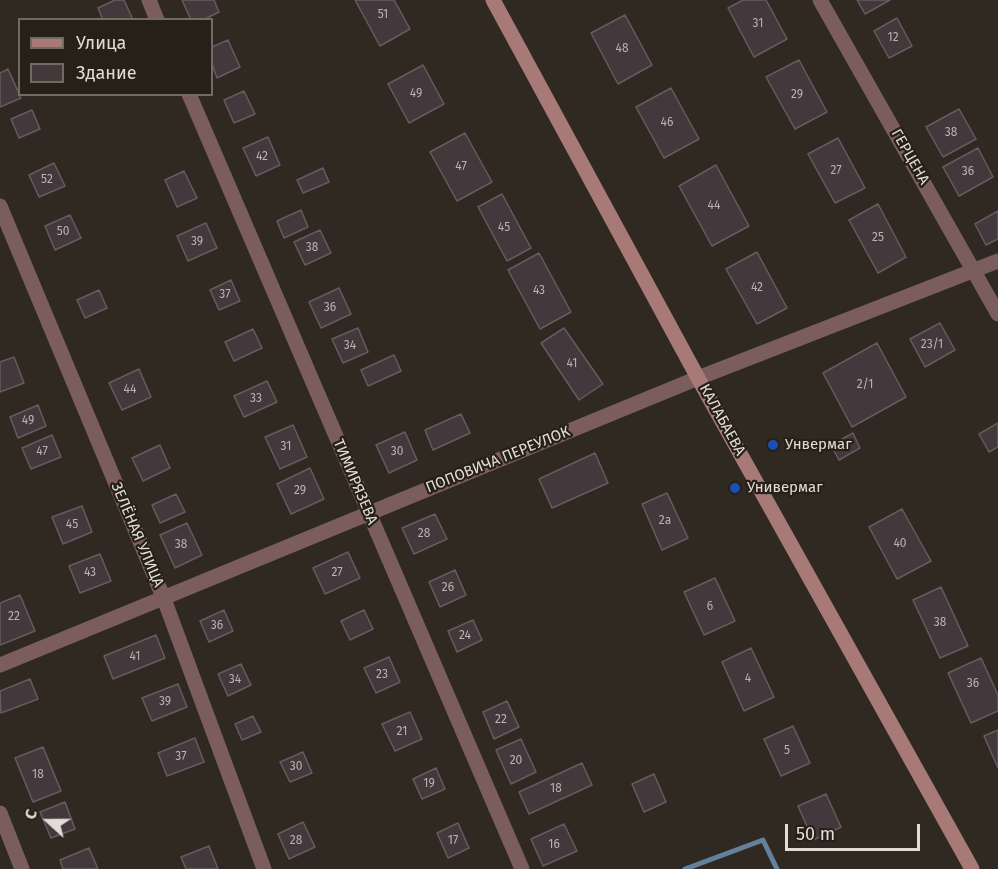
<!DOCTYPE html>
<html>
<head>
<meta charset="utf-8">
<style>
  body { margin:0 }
  #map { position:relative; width:998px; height:869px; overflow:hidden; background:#302922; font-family:"Fira Sans",sans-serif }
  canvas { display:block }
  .legend { position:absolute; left:18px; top:18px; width:195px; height:78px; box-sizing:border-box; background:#262018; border:2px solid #716b64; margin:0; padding:8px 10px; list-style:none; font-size:18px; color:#e1dcd7 }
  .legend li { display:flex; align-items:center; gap:12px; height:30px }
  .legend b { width:30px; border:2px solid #716b64 }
  .north { position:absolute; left:18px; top:791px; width:60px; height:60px; -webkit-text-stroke:4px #262018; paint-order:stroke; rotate:291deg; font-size:16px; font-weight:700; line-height:24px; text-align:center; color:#e1dcd7 }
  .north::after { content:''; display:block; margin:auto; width:21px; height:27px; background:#e1dcd7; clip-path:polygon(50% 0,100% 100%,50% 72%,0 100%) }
  .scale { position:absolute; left:785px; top:824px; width:135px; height:27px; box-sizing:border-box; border:3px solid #e1dcd7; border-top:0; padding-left:8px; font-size:18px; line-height:21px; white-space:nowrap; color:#e1dcd7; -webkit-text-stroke:4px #262018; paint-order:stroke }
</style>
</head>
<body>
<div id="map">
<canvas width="998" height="869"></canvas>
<ul class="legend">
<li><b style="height:8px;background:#a77977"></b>Улица</li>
<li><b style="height:16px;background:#43383b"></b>Здание</li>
</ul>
<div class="north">С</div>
<div class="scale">50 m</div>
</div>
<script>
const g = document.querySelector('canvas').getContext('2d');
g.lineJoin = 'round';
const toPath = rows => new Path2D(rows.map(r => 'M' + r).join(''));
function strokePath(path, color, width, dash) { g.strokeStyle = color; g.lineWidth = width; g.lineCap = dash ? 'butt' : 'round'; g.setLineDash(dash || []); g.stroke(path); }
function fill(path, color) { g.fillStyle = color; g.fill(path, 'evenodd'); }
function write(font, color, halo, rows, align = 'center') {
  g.font = font + ' "Fira Sans",sans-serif'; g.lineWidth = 4.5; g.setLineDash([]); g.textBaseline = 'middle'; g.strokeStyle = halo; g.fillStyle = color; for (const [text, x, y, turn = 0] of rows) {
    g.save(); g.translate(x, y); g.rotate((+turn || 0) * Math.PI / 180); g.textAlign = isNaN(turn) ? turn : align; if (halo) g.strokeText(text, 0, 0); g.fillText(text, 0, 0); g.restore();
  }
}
const stream = toPath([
  [685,869,763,840,777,869]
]);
const building = toPath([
  [115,0,124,0,133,20,103,20,98,8,115,0],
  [182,0,214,0,219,12,203,20,191,20,182,0],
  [355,0,394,0,410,29,380,46,355,0],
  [743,0,766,0,787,39,754,57,728,8,743,0],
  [857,0,890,0,865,14,857,0],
  [625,15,652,65,618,84,591,33,625,15],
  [897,18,912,46,889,58,874,31,897,18],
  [228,40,240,67,217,78,212,64,212,47,228,40],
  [799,60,827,112,795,129,766,77,799,60],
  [423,65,444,104,409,123,388,84,423,65],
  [8,69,21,98,0,107,0,73,8,69],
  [671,88,699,139,664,158,636,107,671,88],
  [244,91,255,114,234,123,224,100,244,91],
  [959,109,976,139,943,157,926,127,959,109],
  [32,110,40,129,19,138,11,119,32,110],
  [465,133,492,182,457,201,430,152,465,133],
  [268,137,280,165,256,176,243,148,268,137],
  [838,138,865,188,835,203,808,154,838,138],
  [978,148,993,177,959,196,943,167,978,148],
  [54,163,65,186,39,197,29,175,54,163],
  [716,165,749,226,712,246,679,186,716,165],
  [323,168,329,182,303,193,297,180,323,168],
  [184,171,197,198,177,207,165,180,184,171],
  [502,194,531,248,507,261,478,207,502,194],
  [878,204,906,257,878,273,849,220,878,204],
  [301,210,308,227,284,238,277,221,301,210],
  [998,211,998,239,986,245,975,224,998,211],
  [70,215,81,238,55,250,45,226,70,215],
  [206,223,217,248,188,261,177,236,206,223],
  [320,230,331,253,305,265,294,242,320,230],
  [757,252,787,308,757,324,726,269,757,252],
  [539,253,571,312,540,329,508,270,539,253],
  [231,280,240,301,219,310,210,290,231,280],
  [339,288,351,314,321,328,309,302,339,288],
  [99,290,107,308,85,318,77,300,99,290],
  [940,323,955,350,925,367,910,339,940,323],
  [358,328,368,352,343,363,332,339,358,328],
  [564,328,603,384,579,400,541,343,564,328],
  [253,329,262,348,234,361,225,342,253,329],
  [877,343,906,397,852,427,823,373,877,343],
  [394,355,401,371,368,386,361,370,394,355],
  [14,357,24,383,0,392,0,362,14,357],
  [139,369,151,397,122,410,109,383,139,369],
  [267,381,277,402,244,417,234,396,267,381],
  [38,405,46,426,18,438,10,417,38,405],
  [461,414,470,433,433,450,425,430,461,414],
  [998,423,998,447,989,452,979,434,998,423],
  [293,425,307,457,280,469,265,437,293,425],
  [405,432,417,460,389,473,376,445,405,432],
  [853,433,860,448,839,460,831,445,853,433],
  [52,435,61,457,31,469,22,448,52,435],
  [160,445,170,468,143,481,132,458,160,445],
  [595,453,608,483,552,508,539,479,595,453],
  [310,468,324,499,291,514,277,484,310,468],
  [667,493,688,538,662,550,642,504,667,493],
  [176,494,185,512,160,523,152,505,176,494],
  [82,506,92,532,63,544,52,517,82,506],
  [902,509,931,561,897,579,869,527,902,509],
  [435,514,447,539,414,554,402,528,435,514],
  [187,523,202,555,175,568,160,535,187,523],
  [348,552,360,578,325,594,313,568,348,552],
  [100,554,111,581,80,593,69,566,100,554],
  [455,570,466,595,440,607,429,582,455,570],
  [715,578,735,621,704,635,684,592,715,578],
  [941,587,968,646,940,658,913,600,941,587],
  [20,595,35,631,0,645,0,603,20,595],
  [224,610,233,631,209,642,200,621,224,610],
  [364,610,373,629,350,640,341,621,364,610],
  [473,620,482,640,457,652,448,631,473,620],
  [156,635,165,658,113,679,104,656,156,635],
  [751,648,774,697,744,711,722,662,751,648],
  [389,657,400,682,376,693,364,668,389,657],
  [981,658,998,695,998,711,971,723,948,673,981,658],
  [241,664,251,685,228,696,218,674,241,664],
  [30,679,38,699,1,713,0,691,30,679],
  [178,684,187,707,152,721,142,698,178,684],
  [507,701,519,727,494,739,483,712,507,701],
  [410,712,422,739,395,751,382,724,410,712],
  [253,716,261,732,242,740,235,724,253,716],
  [793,726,810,763,781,776,764,739,793,726],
  [998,730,998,768,984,736,998,730],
  [195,738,204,762,167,776,158,753,195,738],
  [521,739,536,772,511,784,496,750,521,739],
  [43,747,61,791,33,802,15,758,43,747],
  [303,752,312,773,290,782,280,762,303,752],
  [582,763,592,785,529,814,519,792,582,763],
  [436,768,445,789,422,799,413,779,436,768],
  [654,774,666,802,644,812,632,784,654,774],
  [826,794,841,827,813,840,798,806,826,794],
  [65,802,75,829,51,838,40,812,65,802],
  [303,822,315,847,289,859,278,834,303,822],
  [458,823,469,848,448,858,437,833,458,823],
  [564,824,577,851,543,866,531,839,564,824],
  [209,846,218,869,186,869,181,857,209,846],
  [89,848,98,869,63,869,60,860,89,848]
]);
const street = toPath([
  [149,0,157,20],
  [820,0,998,314],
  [189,94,522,869],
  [0,206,164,599,264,869],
  [0,665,698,378,998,261],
  [0,813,22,869]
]);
const secondary = toPath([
  [493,0,698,378,972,869]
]);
const markers = [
  [773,445,6,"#1a4fb4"],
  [735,488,6,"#1a4fb4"]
];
const numberNames = [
  ["51",383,15],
  ["31",758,24],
  ["12",893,38],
  ["48",622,49],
  ["49",416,94],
  ["29",797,95],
  ["46",667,123],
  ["38",951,133],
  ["42",262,157],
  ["47",461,167],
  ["27",836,171],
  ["36",968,172],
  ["52",47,180],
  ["44",714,206],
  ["45",504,228],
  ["50",63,232],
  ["25",878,238],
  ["39",197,242],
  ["38",312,248],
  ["42",757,288],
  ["43",539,291],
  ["37",225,295],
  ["36",330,308],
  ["23/1",932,345],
  ["34",350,346],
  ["41",572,364],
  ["2/1",865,385],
  ["44",130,390],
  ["33",256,399],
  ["49",28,421],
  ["31",286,447],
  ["47",42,452],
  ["30",397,452],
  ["29",300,491],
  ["2а",665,521],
  ["45",72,525],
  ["28",424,534],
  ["40",900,544],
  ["38",181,545],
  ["43",90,573],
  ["27",337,573],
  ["26",448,588],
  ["6",710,607],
  ["22",14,617],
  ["38",940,623],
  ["36",217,626],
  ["24",465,636],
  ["41",135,657],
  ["23",382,675],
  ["4",748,679],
  ["34",235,680],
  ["36",973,684],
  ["39",165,702],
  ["22",501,720],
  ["21",402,732],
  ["5",787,751],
  ["37",181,757],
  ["20",516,761],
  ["30",296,767],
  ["18",38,775],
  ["19",429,784],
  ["18",556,789],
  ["28",296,841],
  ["17",453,841],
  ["16",554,845]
];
const streetNames = [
  ["ГЕРЦЕНА",910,157,60],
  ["КАЛАБАЕВА",722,420,61],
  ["ПОПОВИЧА ПЕРЕУЛОК",498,460,-22],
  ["ТИМИРЯЗЕВА",355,482,67],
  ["ЗЕЛЁНАЯ УЛИЦА",137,535,67]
];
const poiNames = [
  ["Унвермаг",785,445],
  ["Универмаг",747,488]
];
strokePath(stream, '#63809d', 5);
fill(building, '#43383b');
strokePath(building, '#675b5f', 1.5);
strokePath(street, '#7a5d5c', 15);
strokePath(secondary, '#a77977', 15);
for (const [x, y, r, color] of markers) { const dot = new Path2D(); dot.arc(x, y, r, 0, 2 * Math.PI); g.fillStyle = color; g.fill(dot); strokePath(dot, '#262018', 2); }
write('12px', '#bab3b0', null, numberNames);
write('15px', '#e1dcd7', '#262018', streetNames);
write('15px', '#e1dcd7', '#262018', poiNames, 'left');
</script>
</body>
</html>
